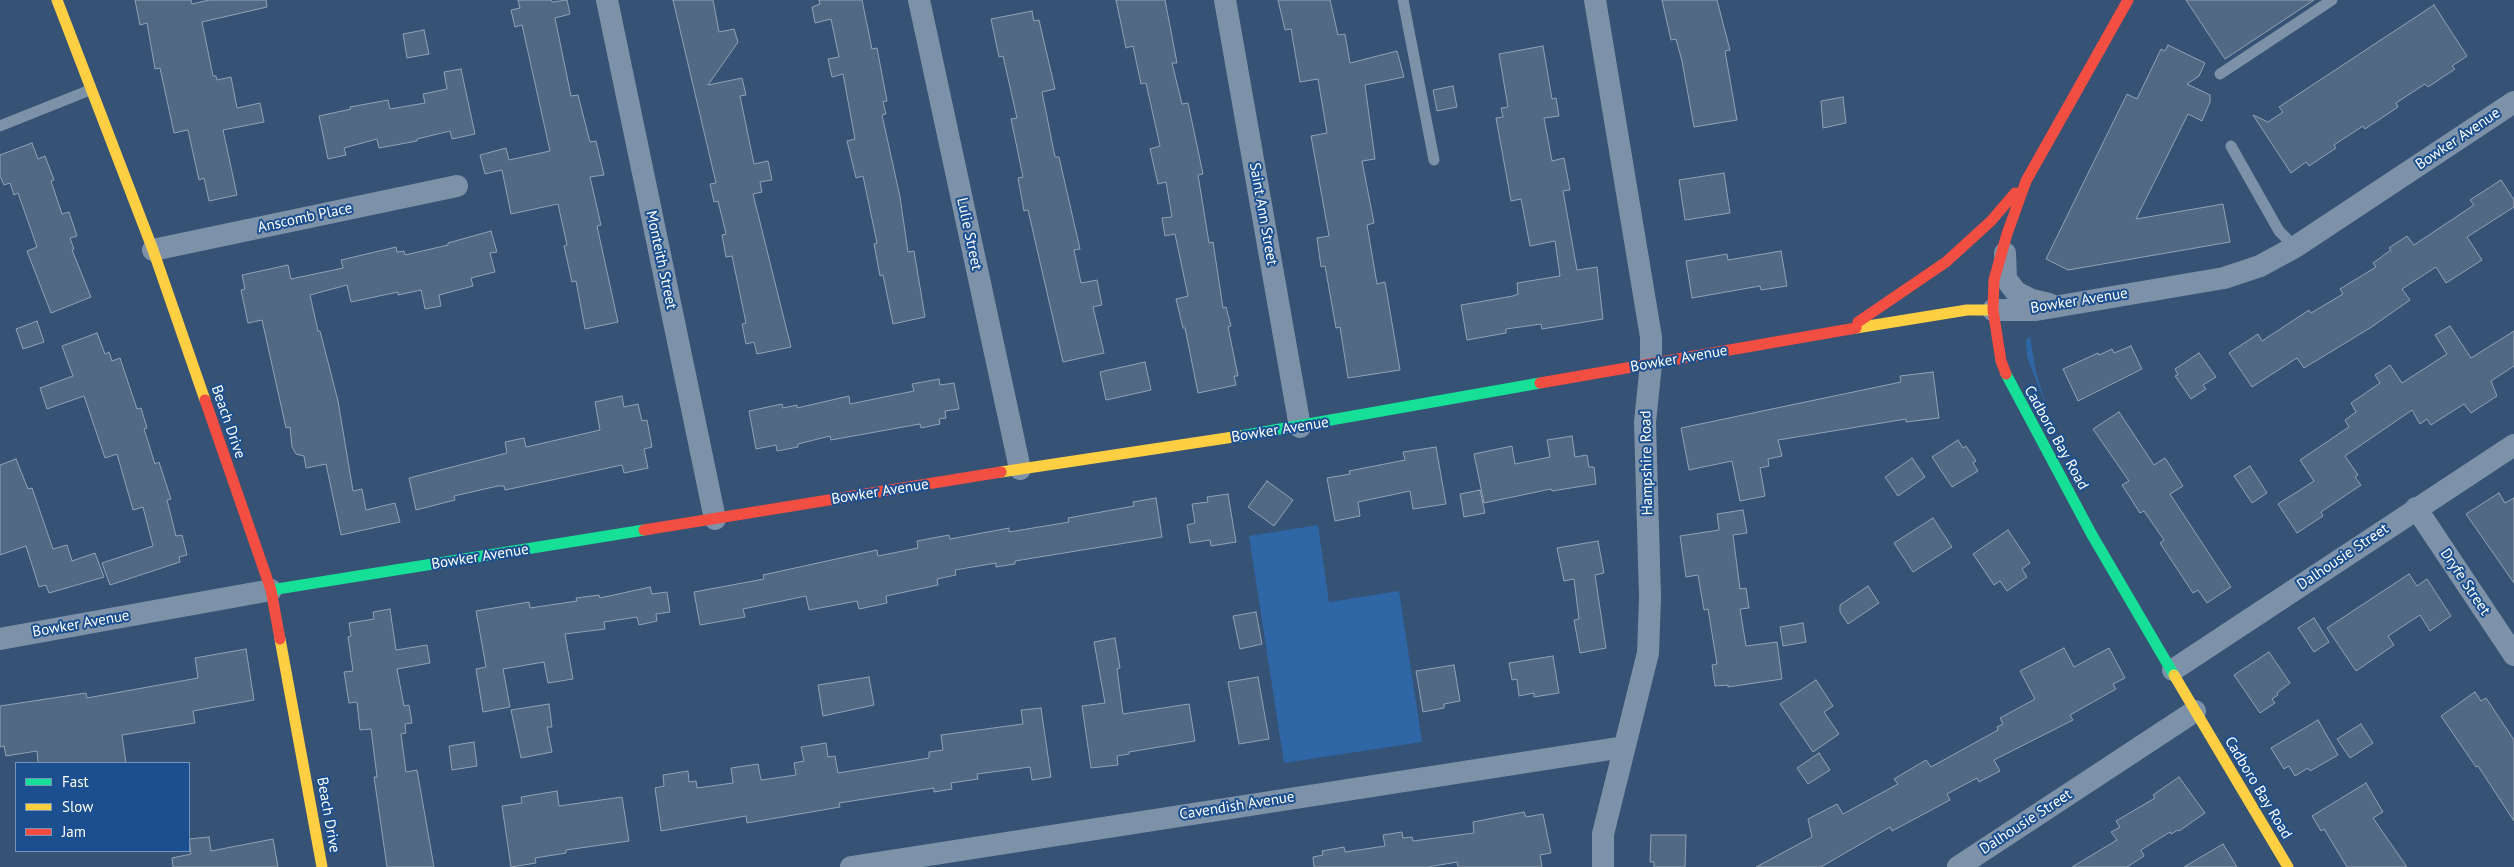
<!DOCTYPE html>
<html>
<head>
<meta charset="utf-8">
<style>
  body { margin:0 }
  #map { position:relative; width:2514px; height:867px; overflow:hidden; background:#365274; font-family:"PT Sans",sans-serif }
  canvas { display:block }
  .legend { position:absolute; left:15px; top:762px; width:175px; height:90px; box-sizing:border-box; background:#1b4f8f; border:1px solid #7695bc; margin:0; padding:6px 9px; list-style:none; font-size:15px; color:#fff }
  .legend li { display:flex; align-items:center; gap:10px; height:25px }
  .legend b { width:25px; border:1px solid #7695bc }
</style>
</head>
<body>
<div id="map">
<canvas width="2514" height="867"></canvas>
<ul class="legend">
<li><b style="height:6px;background:#16e098"></b>Fast</li>
<li><b style="height:6px;background:#ffcf43"></b>Slow</li>
<li><b style="height:6px;background:#f24e42"></b>Jam</li>
</ul>
</div>
<script>
const g = document.querySelector('canvas').getContext('2d');
g.lineJoin = 'round';
function fill(path, color) { g.fillStyle = color; g.fill(path, 'evenodd'); }
const toPath = rows => new Path2D(rows.map(r => 'M' + r).join(''));
function strokePath(path, color, width, dash) { g.strokeStyle = color; g.lineWidth = width; g.lineCap = dash ? 'butt' : 'round'; g.setLineDash(dash || []); g.stroke(path); }
function write(font, color, halo, rows, align = 'center') {
  g.font = font + ' "PT Sans",sans-serif'; g.lineWidth = 4; g.setLineDash([]); g.textBaseline = 'middle'; g.strokeStyle = halo; g.fillStyle = color; for (const [text, x, y, turn = 0] of rows) {
    g.save(); g.translate(x, y); g.rotate((+turn || 0) * Math.PI / 180); g.textAlign = isNaN(turn) ? turn : align; if (halo) g.strokeText(text, 0, 0); g.fillText(text, 0, 0); g.restore();
  }
}
const green = toPath([
  [2030,336,2036,372,2047,408,2027,357,2026,341],
  [1318,525,1329,602,1399,591,1422,742,1284,763,1249,536]
]);
const building = toPath([
  [135,0,191,0,192,4,209,0,266,0,267,7,202,22,213,76,216,76,217,80,231,77,237,108,260,103,264,122,223,130,237,195,209,201,204,178,199,180,188,130,174,133,160,68,155,69,147,23,140,25,135,0],
  [518,0,551,0,552,2,567,0,570,14,555,18,571,96,578,95,590,142,596,141,604,175,590,177,601,225,597,226,618,322,585,329,576,281,572,282,564,246,567,245,558,204,511,214,502,170,485,174,480,155,506,148,509,160,550,151,522,25,515,27,511,10,520,8,518,0],
  [673,0,713,0,719,32,734,29,738,42,708,85,742,78,746,95,740,96,754,164,768,161,772,180,760,182,762,192,753,194,791,347,757,354,754,342,746,344,742,324,746,323,732,256,726,257,722,235,726,234,718,201,714,202,710,184,716,183,673,0],
  [819,0,862,0,872,49,877,48,887,101,883,102,886,114,882,115,900,197,908,252,914,251,925,317,893,324,883,275,880,276,874,244,877,243,863,176,856,178,847,141,855,139,843,74,832,77,828,59,839,57,831,19,815,23,812,7,820,4,819,0],
  [1116,0,1165,0,1177,63,1172,63,1182,104,1188,103,1203,174,1198,175,1209,243,1213,242,1223,308,1226,307,1231,326,1228,327,1238,376,1234,376,1236,385,1198,393,1185,328,1183,328,1176,299,1188,296,1175,234,1165,236,1162,218,1172,217,1166,182,1158,184,1150,149,1160,146,1146,83,1141,84,1133,46,1126,48,1116,0],
  [1278,0,1330,0,1338,35,1345,34,1350,63,1397,51,1404,77,1365,85,1375,159,1362,161,1374,223,1367,225,1377,284,1385,282,1400,370,1348,378,1340,327,1336,328,1325,266,1321,267,1317,238,1329,236,1311,136,1327,133,1318,79,1300,82,1291,29,1285,30,1278,0],
  [1662,0,1717,0,1730,50,1725,51,1737,120,1694,127,1682,61,1676,39,1671,40,1662,0],
  [2186,0,2314,0,2225,59,2186,0],
  [2434,5,2467,56,2452,66,2455,69,2428,87,2425,84,2396,103,2398,107,2365,129,2363,126,2334,145,2336,148,2309,166,2306,162,2291,173,2253,115,2268,122,2283,112,2279,107,2434,5],
  [1032,11,1034,21,1039,20,1055,89,1042,92,1055,157,1059,157,1080,249,1074,250,1081,283,1097,280,1102,305,1093,307,1104,353,1063,362,1028,210,1024,211,1018,178,1023,177,1011,119,1017,118,1003,56,999,57,991,19,1032,11],
  [424,30,429,54,407,58,403,34,424,30],
  [2168,45,2205,63,2199,76,2187,84,2210,95,2210,102,2202,121,2188,114,2136,219,2223,204,2230,242,2068,270,2046,259,2127,94,2137,99,2161,49,2165,51,2168,45],
  [1543,46,1552,99,1556,98,1559,116,1544,118,1552,161,1564,158,1570,190,1563,191,1577,270,1597,267,1603,319,1542,329,1541,324,1506,329,1506,333,1467,340,1461,305,1513,296,1518,294,1517,283,1560,276,1555,241,1530,246,1521,199,1511,201,1496,118,1503,117,1501,108,1508,107,1499,54,1543,46],
  [461,69,475,134,452,139,450,131,417,139,417,141,379,148,377,139,344,148,346,155,328,159,319,116,351,109,350,107,388,100,390,109,425,103,423,94,447,89,444,72,461,69],
  [1453,86,1457,107,1437,111,1433,90,1453,86],
  [1843,97,1846,123,1823,128,1821,101,1843,97],
  [32,143,38,159,45,156,54,180,51,181,62,214,69,212,77,236,70,238,74,249,72,250,91,297,51,313,27,251,37,247,18,193,14,195,10,183,4,185,0,176,0,155,32,143],
  [1724,173,1730,213,1685,220,1679,180,1724,173],
  [2501,180,2514,200,2514,207,2467,237,2482,260,2446,283,2436,267,2402,289,2410,300,2370,328,2304,368,2297,358,2252,387,2229,353,2258,334,2262,341,2309,310,2311,313,2343,294,2340,289,2376,267,2373,263,2391,250,2389,248,2407,236,2414,245,2474,205,2470,200,2501,180],
  [491,231,497,252,490,253,495,272,471,278,473,286,439,295,441,306,425,309,421,290,398,295,398,292,351,302,347,285,310,295,318,331,320,331,338,401,353,491,362,489,366,510,395,503,400,522,341,535,326,464,306,468,304,456,296,454,292,447,290,427,286,428,262,320,248,323,241,290,245,289,242,275,288,265,291,279,343,268,341,260,396,247,397,252,404,251,405,255,448,245,448,243,491,231],
  [1781,251,1787,286,1761,290,1760,286,1692,298,1686,261,1727,254,1728,260,1781,251],
  [37,321,44,342,23,349,16,329,37,321],
  [2450,326,2471,358,2514,331,2514,366,2491,381,2497,396,2471,413,2464,404,2431,425,2427,419,2420,424,2412,410,2345,456,2358,475,2355,477,2361,485,2321,512,2323,516,2297,533,2278,504,2314,481,2300,460,2349,427,2345,420,2356,412,2351,403,2380,383,2375,375,2390,365,2402,383,2447,354,2435,335,2450,326],
  [97,333,105,354,109,352,112,361,120,358,137,409,141,408,147,428,144,429,155,464,159,462,171,499,167,500,176,536,182,535,187,555,179,557,180,562,110,585,102,563,153,546,143,507,133,510,117,454,105,458,84,396,47,409,40,388,73,376,62,346,97,333],
  [2131,346,2142,369,2078,401,2063,369,2098,353,2099,355,2112,349,2114,353,2131,346],
  [2199,353,2216,377,2203,385,2206,389,2191,399,2175,376,2178,375,2175,369,2199,353],
  [1145,362,1151,390,1106,400,1100,372,1145,362],
  [1933,372,1939,418,1906,422,1906,419,1778,440,1782,456,1768,459,1769,466,1760,468,1765,496,1740,501,1732,461,1689,470,1681,428,1901,382,1900,376,1933,372],
  [939,379,940,385,954,383,959,409,945,411,946,418,939,419,940,424,921,428,920,424,831,440,830,436,798,444,798,447,777,451,776,445,756,449,749,411,782,404,783,408,797,405,797,408,849,396,850,404,914,391,912,384,939,379],
  [622,396,624,407,638,404,642,421,647,420,652,447,644,449,648,468,624,473,622,465,505,490,504,486,498,486,454,496,455,500,416,510,409,478,507,453,505,442,524,438,526,447,600,430,595,402,622,396],
  [2119,412,2154,465,2165,458,2183,486,2170,494,2231,587,2207,603,2198,590,2193,593,2160,543,2164,540,2144,511,2140,513,2122,485,2129,481,2093,429,2119,412],
  [1572,436,1575,457,1587,455,1589,467,1594,467,1596,484,1552,491,1551,489,1484,503,1474,454,1512,446,1515,464,1550,457,1547,440,1572,436],
  [1958,440,1963,448,1966,446,1976,461,1973,463,1978,471,1952,487,1932,457,1958,440],
  [1436,447,1446,504,1413,509,1410,491,1358,502,1360,516,1335,521,1327,478,1350,474,1349,471,1405,460,1403,452,1436,447],
  [1912,458,1925,477,1898,496,1885,477,1912,458],
  [16,459,28,489,32,488,53,549,67,545,72,561,95,553,104,577,49,593,46,585,39,587,26,546,0,555,0,465,16,459],
  [2250,466,2267,493,2252,503,2234,476,2250,466],
  [1267,481,1293,500,1274,526,1248,507,1267,481],
  [1480,490,1485,513,1464,517,1460,494,1480,490],
  [2499,493,2505,503,2514,498,2514,583,2466,514,2499,493],
  [1228,494,1236,542,1211,546,1210,540,1190,543,1187,525,1195,523,1192,504,1208,502,1207,497,1228,494],
  [1156,498,1162,537,1015,561,1015,564,996,567,996,563,955,570,956,575,937,579,938,585,886,596,887,603,859,609,857,601,809,610,806,596,743,609,745,617,700,625,694,592,764,579,763,575,877,550,878,556,918,548,917,541,949,535,950,539,1009,528,1009,532,1069,522,1068,518,1134,506,1133,502,1156,498],
  [1743,510,1747,533,1733,535,1740,589,1746,588,1749,608,1740,609,1746,646,1777,642,1782,679,1728,687,1728,685,1715,686,1712,665,1717,664,1708,609,1704,610,1698,575,1686,577,1680,536,1719,530,1717,514,1743,510],
  [1933,518,1952,547,1913,572,1894,543,1933,518],
  [2008,530,2030,563,2022,569,2027,577,2007,591,2000,581,1994,585,1973,554,2008,530],
  [1598,541,1604,573,1595,575,1606,648,1580,653,1574,620,1579,619,1574,579,1564,581,1557,548,1598,541],
  [2409,574,2417,586,2427,579,2451,616,2430,631,2420,615,2388,636,2394,645,2356,671,2327,628,2409,574],
  [1868,586,1879,603,1848,624,1840,612,1840,605,1868,586],
  [650,587,652,594,667,592,670,612,656,614,657,621,639,625,637,617,604,622,605,629,565,634,573,679,548,683,544,662,503,669,510,707,483,712,476,669,486,667,476,611,529,602,530,608,577,601,576,598,599,595,600,598,650,587],
  [390,609,396,650,427,645,430,663,397,669,404,706,409,705,412,723,405,724,406,733,401,734,406,772,417,770,434,867,387,867,374,777,377,777,371,729,360,730,357,702,349,703,344,672,353,671,348,637,351,636,349,623,374,619,373,612,390,609],
  [1256,612,1262,644,1240,649,1233,616,1256,612],
  [2314,618,2329,642,2314,652,2298,628,2314,618],
  [1803,623,1806,642,1783,646,1780,627,1803,623],
  [1115,638,1120,668,1117,669,1123,714,1189,704,1195,741,1129,752,1129,754,1117,756,1118,765,1091,768,1082,706,1105,703,1094,642,1115,638],
  [2064,648,2074,667,2109,648,2125,678,2113,684,2116,689,2070,715,2073,720,1994,760,2000,771,1979,782,1977,778,1947,794,1950,800,1892,831,1890,827,1821,867,1756,867,1812,837,1808,819,1837,804,1843,814,1898,784,1894,779,1926,760,1931,767,1998,730,1997,727,2003,724,2000,718,2035,699,2020,671,2064,648],
  [246,649,254,700,193,711,195,723,122,735,126,763,38,763,37,751,6,756,4,746,0,747,0,706,86,693,87,698,198,678,195,658,246,649],
  [2269,652,2290,683,2277,693,2278,695,2272,699,2275,703,2260,713,2234,675,2269,652],
  [1553,656,1559,693,1534,697,1534,693,1519,696,1517,679,1512,680,1509,663,1553,656],
  [1454,665,1460,701,1444,704,1444,708,1423,712,1416,671,1454,665],
  [869,677,874,705,823,716,818,685,869,677],
  [1258,677,1269,739,1239,744,1228,682,1258,677],
  [1816,680,1833,706,1824,712,1839,734,1813,752,1780,704,1816,680],
  [2475,692,2481,701,2486,698,2514,740,2514,821,2478,766,2476,767,2441,716,2475,692],
  [549,704,552,727,547,727,552,752,521,758,511,710,549,704],
  [1041,708,1051,777,1032,780,1030,767,977,774,978,779,951,783,952,789,934,792,934,788,839,803,840,807,747,823,746,816,661,831,655,788,664,786,663,775,688,771,689,782,696,781,697,788,733,783,731,768,758,764,761,780,796,775,794,763,804,761,801,747,826,743,828,757,835,756,838,773,929,758,929,752,943,750,941,735,1023,724,1021,710,1041,708],
  [2318,720,2338,755,2310,771,2308,768,2295,776,2289,766,2284,769,2271,748,2318,720],
  [2361,724,2373,743,2350,758,2337,739,2361,724],
  [474,742,477,766,452,770,449,746,474,742],
  [1819,753,1830,770,1808,784,1797,768,1819,753],
  [2179,777,2205,813,2179,831,2178,830,2171,834,2170,832,2141,850,2144,856,2127,867,2072,867,2117,840,2111,832,2120,827,2116,821,2155,798,2153,795,2179,777],
  [2366,783,2383,812,2373,818,2407,867,2347,867,2324,829,2321,831,2312,816,2366,783],
  [557,791,559,806,622,797,629,841,566,850,566,853,535,858,536,863,511,867,502,806,522,803,521,797,557,791],
  [1524,812,1526,817,1543,814,1551,853,1540,855,1542,867,1458,867,1457,862,1428,867,1314,867,1313,857,1323,855,1322,851,1344,847,1345,852,1385,846,1383,835,1402,832,1403,838,1412,837,1413,841,1474,833,1473,822,1524,812],
  [1651,835,1686,835,1685,867,1654,867,1654,862,1650,862,1651,835],
  [209,837,211,851,273,839,278,867,173,867,172,858,191,854,189,839,209,837],
  [2223,844,2237,867,2184,867,2223,844]
]);
const lane = toPath([
  [1403,0,1434,160],
  [2220,74,2332,0],
  [0,126,90,90],
  [2231,146,2279,231,2295,247]
]);
const street = toPath([
  [607,0,715,519],
  [919,0,1020,469],
  [1225,0,1300,427],
  [1595,0,1651,337,1651,364,1645,422,1650,597,1648,653,1603,834,1603,867],
  [153,250,457,186],
  [2005,253,2006,279,2016,292,2032,300,2049,304],
  [1993,310,2036,310,2224,278,2260,266,2295,247,2514,102],
  [2416,508,2514,655],
  [0,639,271,590],
  [2173,670,2514,445],
  [851,867,1624,747],
  [1958,867,2195,711]
]);
const fast = toPath([
  [2006,374,2092,535,2174,675],
  [1240,436,1540,383],
  [271,590,644,530]
]);
const slow = toPath([
  [57,0,153,250,205,400],
  [1856,328,1967,310,1993,310],
  [1001,472,1240,436],
  [280,639,322,867],
  [2174,675,2288,867]
]);
const jam = toPath([
  [1858,322,1946,262,1991,221,2015,193],
  [2006,374,2001,361,1993,310,1994,280,2007,234,2026,181,2128,0],
  [1540,383,1856,328],
  [205,400,271,590,280,639],
  [644,530,1001,472]
]);
const streetNames = [
  ["Bowker Avenue",2458,139,-34],
  ["Saint Ann Street",1263,214,80],
  ["Anscomb Place",305,218,-12],
  ["Lulie Street",969,234,78],
  ["Monteith Street",661,260,78],
  ["Bowker Avenue",2079,301,-9],
  ["Bowker Avenue",1679,359,-10],
  ["Beach Drive",228,422,71],
  ["Bowker Avenue",1280,430,-9],
  ["Cadboro Bay Road",2056,438,61],
  ["Hampshire Road",1647,463,-91],
  ["Bowker Avenue",880,492,-9],
  ["Bowker Avenue",480,557,-9],
  ["Dalhousie Street",2343,557,-34],
  ["Dryfe Street",2465,582,56],
  ["Bowker Avenue",81,624,-10],
  ["Cadboro Bay Road",2258,788,59],
  ["Cavendish Avenue",1237,806,-9],
  ["Beach Drive",328,815,80],
  ["Dalhousie Street",2026,822,-33]
];
fill(green, '#2f66a5');
fill(building, '#526984');
strokePath(building, '#92a2b6', 1);
strokePath(lane, '#7d92a8', 11);
strokePath(street, '#7d92a8', 22);
strokePath(fast, '#16e098', 11);
strokePath(slow, '#ffcf43', 11);
strokePath(jam, '#f24e42', 11);
write('15px', '#fff', '#1b4f8f', streetNames);
</script>
</body>
</html>
